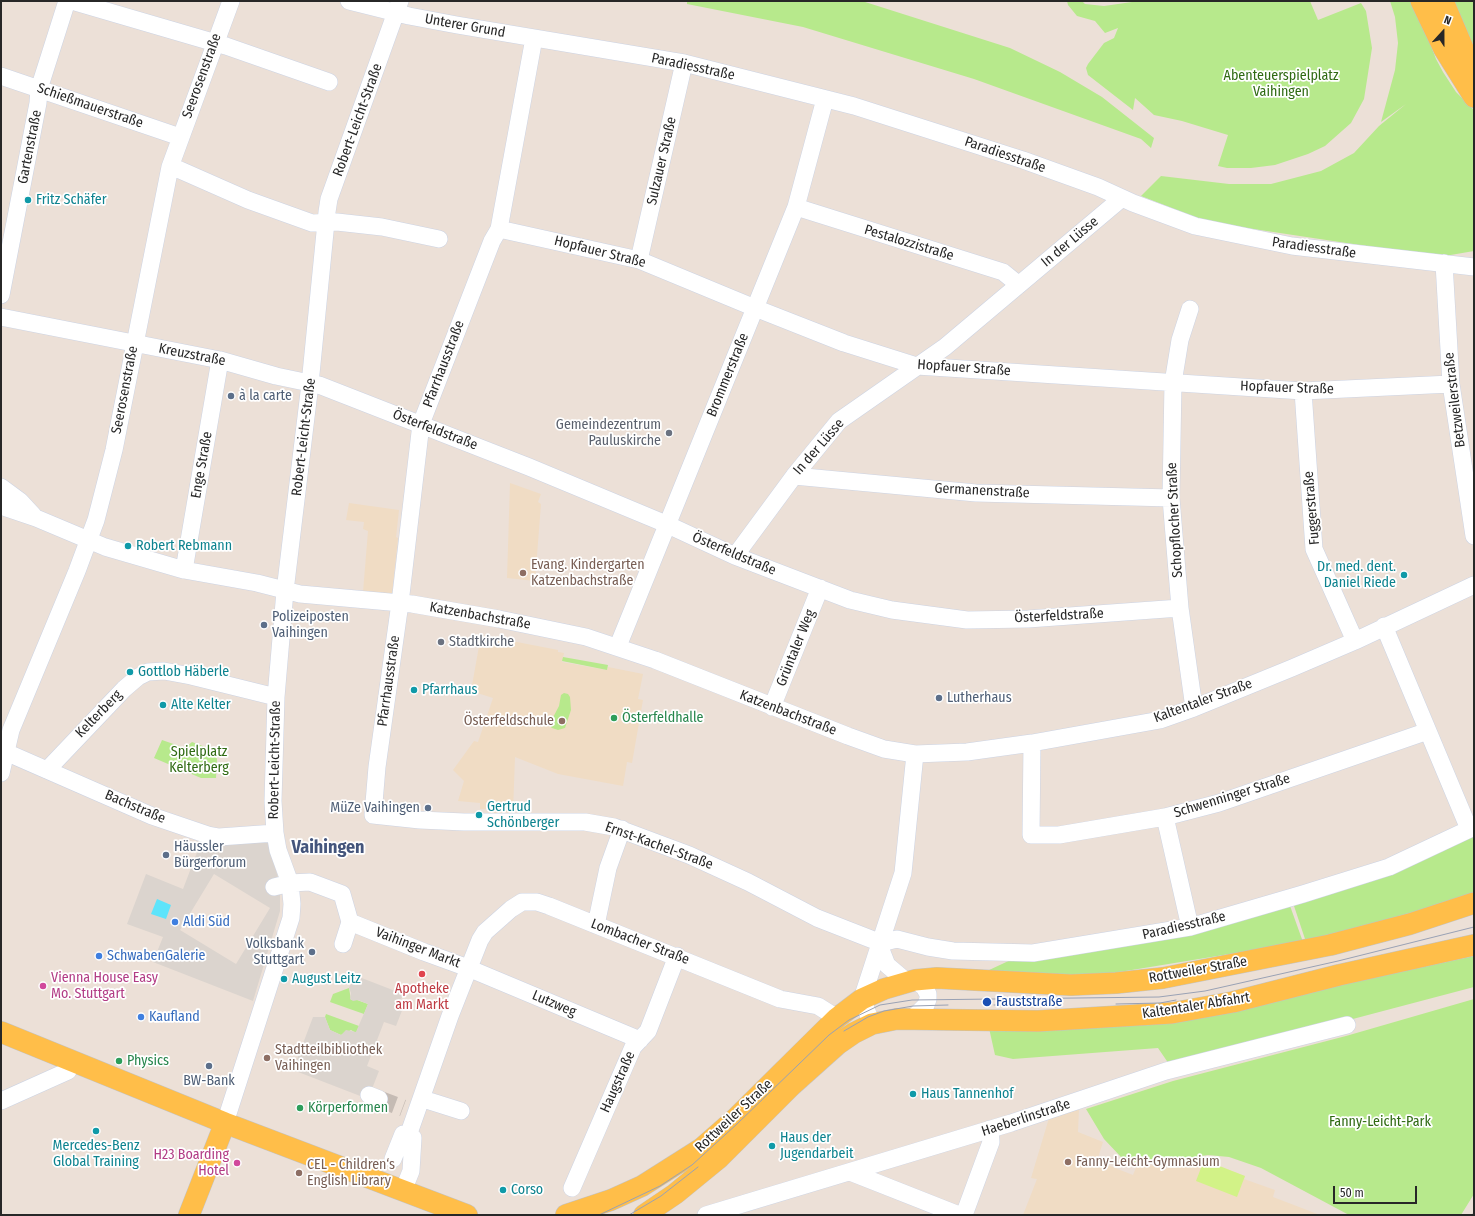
<!DOCTYPE html>
<html>
<head>
<meta charset="utf-8">
<style>
  body { margin:0 }
  #map { position:relative; width:1475px; height:1216px; overflow:hidden; background:#ece0d7; font-family:"Fira Sans Condensed",sans-serif }
  canvas { display:block }
  .frame { position:absolute; inset:0; border:2px solid #272727; pointer-events:none }
  .north { position:absolute; left:1423px; top:12px; width:40px; height:40px; -webkit-text-stroke:3px #fff; paint-order:stroke; rotate:21deg; font-size:11px; font-weight:700; line-height:16px; text-align:center; color:#272727 }
  .north::after { content:''; display:block; margin:auto; width:14px; height:18px; background:#272727; clip-path:polygon(50% 0,100% 100%,50% 72%,0 100%) }
  .scale { position:absolute; left:1333px; top:1186px; width:84px; height:18px; box-sizing:border-box; border:2px solid #272727; border-top:0; padding-left:5px; font-size:12px; line-height:14px; white-space:nowrap; color:#272727; -webkit-text-stroke:3px #fff; paint-order:stroke }
</style>
</head>
<body>
<div id="map">
<canvas width="1475" height="1216"></canvas>
<div class="frame"></div>
<div class="north">N</div>
<div class="scale">50 m</div>
</div>
<script>
const g = document.querySelector('canvas').getContext('2d');
g.lineJoin = 'round';
function fill(path, color) { g.fillStyle = color; g.fill(path, 'evenodd'); }
const toPath = rows => new Path2D(rows.map(r => 'M' + r).join(''));
function strokePath(path, color, width, dash) { g.strokeStyle = color; g.lineWidth = width; g.lineCap = dash ? 'butt' : 'round'; g.setLineDash(dash || []); g.stroke(path); }
function write(font, color, halo, rows, align = 'center') {
  g.font = font + ' "Fira Sans Condensed",sans-serif'; g.lineWidth = 3.5; g.setLineDash([]); g.textBaseline = 'middle'; g.strokeStyle = halo; g.fillStyle = color; for (const [text, x, y, turn = 0] of rows) {
    g.save(); g.translate(x, y); g.rotate((+turn || 0) * Math.PI / 180); g.textAlign = isNaN(turn) ? turn : align; if (halo) g.strokeText(text, 0, 0); g.fillText(text, 0, 0); g.restore();
  }
}
const education = toPath([
  [510,483,541,494,538,502,541,504,535,581,507,578],
  [349,503,399,510,396,537,398,538,392,595,363,592,368,531,363,529,364,522,346,520],
  [481,635,558,650,558,652,564,653,562,662,607,670,608,667,643,674,638,699,643,700,632,763,627,762,623,786,558,774,515,757,513,812,489,813,488,809,480,809,480,803,458,801,464,781,453,770,474,741,478,742,493,698,471,691],
  [1079,1109,1078,1132,1103,1142,1097,1161,1133,1175,1137,1165,1165,1166,1164,1168,1167,1169,1169,1163,1186,1160,1201,1166,1204,1160,1245,1176,1244,1179,1275,1190,1273,1197,1320,1215,1023,1215,1037,1179,1031,1178,1049,1118]
]);
const green = toPath([
  [687,1,862,1,1010,48,1060,72,1102,97,1154,138,1151,148,1141,139,974,79,803,27,687,4],
  [1067,1,1082,1,1085,4,1104,6,1139,1,1310,1,1318,20,1361,3,1366,11,1372,48,1364,99,1351,123,1325,146,1308,154,1275,165,1251,168,1227,168,1218,166,1228,135,1182,121,1154,115,1135,98,1133,110,1088,75,1086,68,1088,64,1104,43,1114,38,1118,28,1105,33,1095,21,1077,16,1068,5],
  [1390,1,1414,1,1436,59,1443,72,1456,92,1474,110,1474,251,1439,257,1207,222,1141,196,1161,176,1229,184,1271,184,1321,171,1354,153,1379,126,1406,104,1381,122,1395,70,1398,43,1395,17],
  [1452,1,1474,1,1474,52],
  [563,657,608,665,607,670,562,661],
  [564,693,568,694,570,697,571,710,565,728,558,730,552,728,549,725,559,706,561,695],
  [162,740,185,748,192,742,208,748,213,751,217,759,216,778,201,778,154,758],
  [1474,834,1474,895,1306,942,1293,903],
  [1289,903,1303,942,1089,977,987,971,1017,957],
  [1474,956,1474,987,1171,1067,1158,1048,1013,1059,995,1055,989,1028,1203,1014],
  [349,988,351,1000,357,1000,368,1004,364,1014,330,1002,333,994],
  [1474,999,1474,1194,1461,1215,1349,1215,1261,1168,1229,1157,1208,1155,1167,1161,1135,1162,1121,1157,1104,1139,1086,1109,1173,1081,1346,1036],
  [326,1014,359,1026,356,1033,351,1030,341,1035,330,1030,325,1017]
]);
const pitch = toPath([
  [1204,1160,1245,1176,1237,1197,1196,1181]
]);
const plaza = toPath([
  [268,838,280,886,280,911,253,1001,153,962,163,937,127,924,146,874,183,889,201,842],
  [214,874,270,908,236,964,180,930],
  [354,975,403,994,400,1002,403,1008,396,1026,384,1022,367,1066,379,1071,368,1099,293,1070,313,1017,325,1017,330,1030,341,1035,346,1030,356,1032,368,1004,358,1000,353,1001,350,999,351,993,349,988]
]);
const water = toPath([
  [157,899,171,905,166,919,151,914]
]);
const minorTunnel = toPath([
  [379,1099,403,1108]
]);
const minor = toPath([
  [72,1,226,46,329,82],
  [349,1,409,16,457,25,684,63,854,106,1023,160,1098,187,1133,203,1195,226,1292,246,1474,267],
  [534,38,499,229,492,241,421,424,400,603,377,767,373,815,420,820,464,822,585,822,614,827,689,855,748,882,817,918,881,943],
  [1,76,180,137],
  [170,167,180,170,248,200,312,223,337,222,382,227,439,239],
  [796,207,1003,272,1019,285],
  [499,229,639,260,755,308,844,343,917,366,1303,391,1451,384],
  [639,260,684,63],
  [1444,263,1451,384,1474,536],
  [1,295,38,103,39,89,67,1],
  [1190,309,1180,340,1173,383,1171,498,1180,608,1194,708],
  [1,317,220,360,276,376,319,385,529,467,666,524,735,556,850,600,892,610,967,620,1028,619,1180,608],
  [1303,391,1314,549,1355,641],
  [794,476,976,493,1171,498],
  [1,487,20,501,33,515],
  [1,506,36,518,105,547,184,570,257,583,300,594,412,604,499,619,586,637,655,660,848,736,884,749,915,754,967,752,1032,743,1160,720,1194,708,1292,668,1355,641,1474,585],
  [735,556,794,476,839,421,945,347,1122,198],
  [184,570,220,360],
  [1384,626,1469,829],
  [618,646,796,207,825,99],
  [772,707,820,588],
  [1032,743,1031,835,1059,835,1165,817,1219,803,1428,731],
  [1,750,152,816,208,835,219,837,275,833],
  [47,770,124,689,138,677,148,672,164,671,191,676,276,697],
  [1,773,11,730,77,571,96,520,114,450,170,167,231,1],
  [1165,817,1190,927],
  [274,887,290,883,310,882,342,894,350,922],
  [350,922,424,952,468,968,640,1040],
  [596,925,608,868,622,829],
  [881,943,897,939,928,947,953,951,1033,953,1190,927,1303,894,1389,867,1474,827],
  [343,944,350,922],
  [880,947,887,965,907,982],
  [912,1019,926,1005,928,999,928,994,924,987,915,980],
  [872,1024,862,999,903,873,915,754],
  [369,1095,379,1099],
  [423,1099,461,1111],
  [1,1101,68,1071,72,1061],
  [225,1123,291,918,292,904,290,883,278,850,275,833,273,801,276,697,285,591,310,384,327,212,329,199,400,1],
  [408,1136,450,1016,480,940,485,932,511,909,522,902,537,902,549,906,780,999,818,1006,837,1018],
  [393,1159,403,1134,413,1138,411,1171,403,1191],
  [850,1172,959,1215],
  [572,1188,633,1047,648,1031,677,956],
  [706,1215,1011,1123,1166,1071,1347,1025],
  [964,1215,991,1142,990,1129]
]);
const major = toPath([
  [1421,1,1444,49,1474,97],
  [1443,1,1474,74],
  [1,1032,225,1123,467,1215],
  [189,1215,225,1123],
  [566,1215,611,1200,642,1186,702,1148,735,1119,837,1018,862,999,884,989,915,980,937,978,1071,985,1116,983,1163,978,1330,945,1410,924,1474,903],
  [644,1215,675,1194,719,1158,791,1086,838,1044,854,1033,872,1024,897,1019,1038,1021,1172,1013,1233,1002,1339,975,1474,945]
]);
const tram = toPath([
  [1116,1004,1160,1003,1176,1000],
  [994,1005,1032,1005],
  [844,1031,868,1017,884,1011,913,1006,948,1005],
  [599,1215,660,1186,692,1165,737,1124,829,1035,849,1020,880,1005,912,1000,1159,997,1205,991,1338,961,1474,927],
  [629,1215,661,1196,698,1167]
]);
const rail = toPath([
  [1474,1215,1474,1214]
]);
const markers = [
  [28,200,4,"#0f9aa8"],
  [231,396,4,"#5c6f8a"],
  [669,433,4,"#6b7280"],
  [128,546,4,"#0f9aa8"],
  [523,573,4,"#8d6e63"],
  [1404,575,4,"#0f9aa8"],
  [264,625,4,"#5c6f8a"],
  [441,642,4,"#6b7280"],
  [130,672,4,"#0f9aa8"],
  [414,690,4,"#0f9aa8"],
  [939,698,4,"#5c6f8a"],
  [163,705,4,"#0f9aa8"],
  [614,718,4,"#2e9e5b"],
  [562,721,4,"#8d6e63"],
  [428,808,4,"#5c6f8a"],
  [479,815,4,"#0f9aa8"],
  [166,855,4,"#5c6f8a"],
  [175,922,4,"#3f7fe0"],
  [312,952,4,"#5c6f8a"],
  [99,956,4,"#3f7fe0"],
  [422,974,4,"#e0444e"],
  [284,979,4,"#0f9aa8"],
  [43,986,4,"#d1479c"],
  [987,1002,5,"#1a4fb4"],
  [141,1017,4,"#3f7fe0"],
  [267,1058,4,"#8d6e63"],
  [119,1061,4,"#2e9e5b"],
  [209,1066,4,"#5c6f8a"],
  [913,1094,4,"#0f9aa8"],
  [300,1108,4,"#2e9e5b"],
  [96,1131,4,"#0f9aa8"],
  [772,1146,4,"#0f9aa8"],
  [1068,1162,4,"#8d6e63"],
  [237,1163,4,"#d1479c"],
  [299,1173,4,"#8d6e63"],
  [503,1190,4,"#0f9aa8"]
];
const streetNames = [
  ["Unterer Grund",465,26,10],
  ["Paradiesstraße",693,67,12],
  ["Seerosenstraße",202,76,-70],
  ["Schießmauerstraße",90,106,19],
  ["Robert-Leicht-Straße",358,120,-70],
  ["Gartenstraße",30,147,-79],
  ["Paradiesstraße",1005,155,19],
  ["Sulzauer Straße",662,161,-77],
  ["In der Lüsse",1070,242,-40],
  ["Pestalozzistraße",909,243,17],
  ["Paradiesstraße",1314,248,8],
  ["Hopfauer Straße",600,252,14],
  ["Kreuzstraße",192,355,11],
  ["Pfarrhausstraße",444,364,-69],
  ["Hopfauer Straße",964,368,4],
  ["Brommerstraße",728,375,-68],
  ["Hopfauer Straße",1287,388,2],
  ["Seerosenstraße",125,390,-79],
  ["Betzweilerstraße",1455,400,-97],
  ["Österfeldstraße",435,430,21],
  ["Robert-Leicht-Straße",304,437,-83],
  ["In der Lüsse",819,447,-49],
  ["Enge Straße",202,465,-80],
  ["Germanenstraße",982,491,3],
  ["Fuggerstraße",1312,508,-95],
  ["Schopflocher Straße",1175,520,-93],
  ["Österfeldstraße",734,554,23],
  ["Katzenbachstraße",480,616,10],
  ["Österfeldstraße",1059,616,-3],
  ["Grüntaler Weg",796,648,-68],
  ["Pfarrhausstraße",389,681,-82],
  ["Kaltentaler Straße",1203,701,-20],
  ["Katzenbachstraße",788,713,21],
  ["Kelterberg",99,714,-46],
  ["Robert-Leicht-Straße",275,760,-89],
  ["Schwenninger Straße",1232,796,-17],
  ["Bachstraße",135,807,23],
  ["Ernst-Kachel-Straße",659,846,20],
  ["Paradiesstraße",1184,926,-13],
  ["Lombacher Straße",640,942,21],
  ["Vaihinger Markt",418,948,21],
  ["Rottweiler Straße",1198,970,-10],
  ["Lutzweg",554,1004,23],
  ["Kaltentaler Abfahrt",1196,1006,-9],
  ["Haugstraße",618,1082,-66],
  ["Rottweiler Straße",734,1116,-43],
  ["Haeberlinstraße",1026,1118,-18]
];
const parkNames = [
  ["Abenteuerspielplatz",1281,76],
  ["Vaihingen",1281,92],
  ["Spielplatz",199,752],
  ["Kelterberg",199,768],
  ["Fanny-Leicht-Park",1380,1122]
];
const cultureNames = [
  ["Fritz Schäfer",36,200],
  ["Robert Rebmann",136,546],
  ["Dr. med. dent.",1396,567,"right"],
  ["Daniel Riede",1396,583,"right"],
  ["Gottlob Häberle",138,672],
  ["Pfarrhaus",422,690],
  ["Alte Kelter",171,705],
  ["Gertrud",487,807],
  ["Schönberger",487,823],
  ["August Leitz",292,979],
  ["Haus Tannenhof",921,1094],
  ["Haus der",780,1138],
  ["Jugendarbeit",780,1154],
  ["Mercedes-Benz",96,1146,"center"],
  ["Global Training",96,1162,"center"],
  ["Corso",511,1190]
];
const serviceNames = [
  ["à la carte",239,396],
  ["Polizeiposten",272,617],
  ["Vaihingen",272,633],
  ["Lutherhaus",947,698],
  ["MüZe Vaihingen",420,808,"right"],
  ["Häussler",174,847],
  ["Bürgerforum",174,863],
  ["Volksbank",304,944,"right"],
  ["Stuttgart",304,960,"right"],
  ["BW-Bank",209,1081,"center"]
];
const worshipNames = [
  ["Gemeindezentrum",661,425],
  ["Pauluskirche",661,441],
  ["Stadtkirche",449,642,"left"]
];
const educationNames = [
  ["Evang. Kindergarten",531,565],
  ["Katzenbachstraße",531,581],
  ["Österfeldschule",554,721,"right"],
  ["Stadtteilbibliothek",275,1050],
  ["Vaihingen",275,1066],
  ["Fanny-Leicht-Gymnasium",1076,1162],
  ["CEL - Children‘s",307,1165],
  ["English Library",307,1181]
];
const leisureNames = [
  ["Österfeldhalle",622,718],
  ["Physics",127,1061],
  ["Körperformen",308,1108]
];
const shopNames = [
  ["Aldi Süd",183,922],
  ["SchwabenGalerie",107,956],
  ["Kaufland",149,1017]
];
const hotelNames = [
  ["Vienna House Easy",51,978],
  ["Mo. Stuttgart",51,994],
  ["H23 Boarding",229,1155,"right"],
  ["Hotel",229,1171,"right"]
];
const healthNames = [
  ["Apotheke",422,989],
  ["am Markt",422,1005]
];
const transitNames = [
  ["Fauststraße",996,1002]
];
const districtNames = [
  ["Vaihingen",328,848]
];
fill(education, '#f0dcc4');
fill(green, '#b7e98c');
fill(pitch, '#d2f287');
fill(plaza, '#dbd4ce');
fill(water, '#5de4fb');
strokePath(minorTunnel, '#c5bbb4', 17, [17, 8]);
strokePath(minor, '#ccd3e3', 18);
strokePath(major, '#c3c3c3', 22);
strokePath(minor, '#fff', 17);
strokePath(major, '#ffbe49', 21);
strokePath(tram, '#99a1b4', 1);
strokePath(rail, '#99a1b4', 3);
for (const [x, y, r, color] of markers) { const dot = new Path2D(); dot.arc(x, y, r, 0, 2 * Math.PI); g.fillStyle = color; g.fill(dot); strokePath(dot, '#fff', 1.5); }
write('14px', '#272727', '#fff', streetNames);
write('14px', '#2f6a12', '#fff', parkNames);
write('14px', '#0d838f', '#fff', cultureNames, 'left');
write('14px', '#4e5e75', '#fff', serviceNames, 'left');
write('14px', '#5b616d', '#fff', worshipNames, 'right');
write('14px', '#785e54', '#fff', educationNames, 'left');
write('14px', '#27864d', '#fff', leisureNames, 'left');
write('14px', '#366cbe', '#fff', shopNames, 'left');
write('14px', '#b23c85', '#fff', hotelNames, 'left');
write('14px', '#be3a42', '#fff', healthNames);
write('14px', '#164399', '#fff', transitNames, 'left');
write('bold 18px', '#44557c', '#fff', districtNames);
</script>
</body>
</html>
